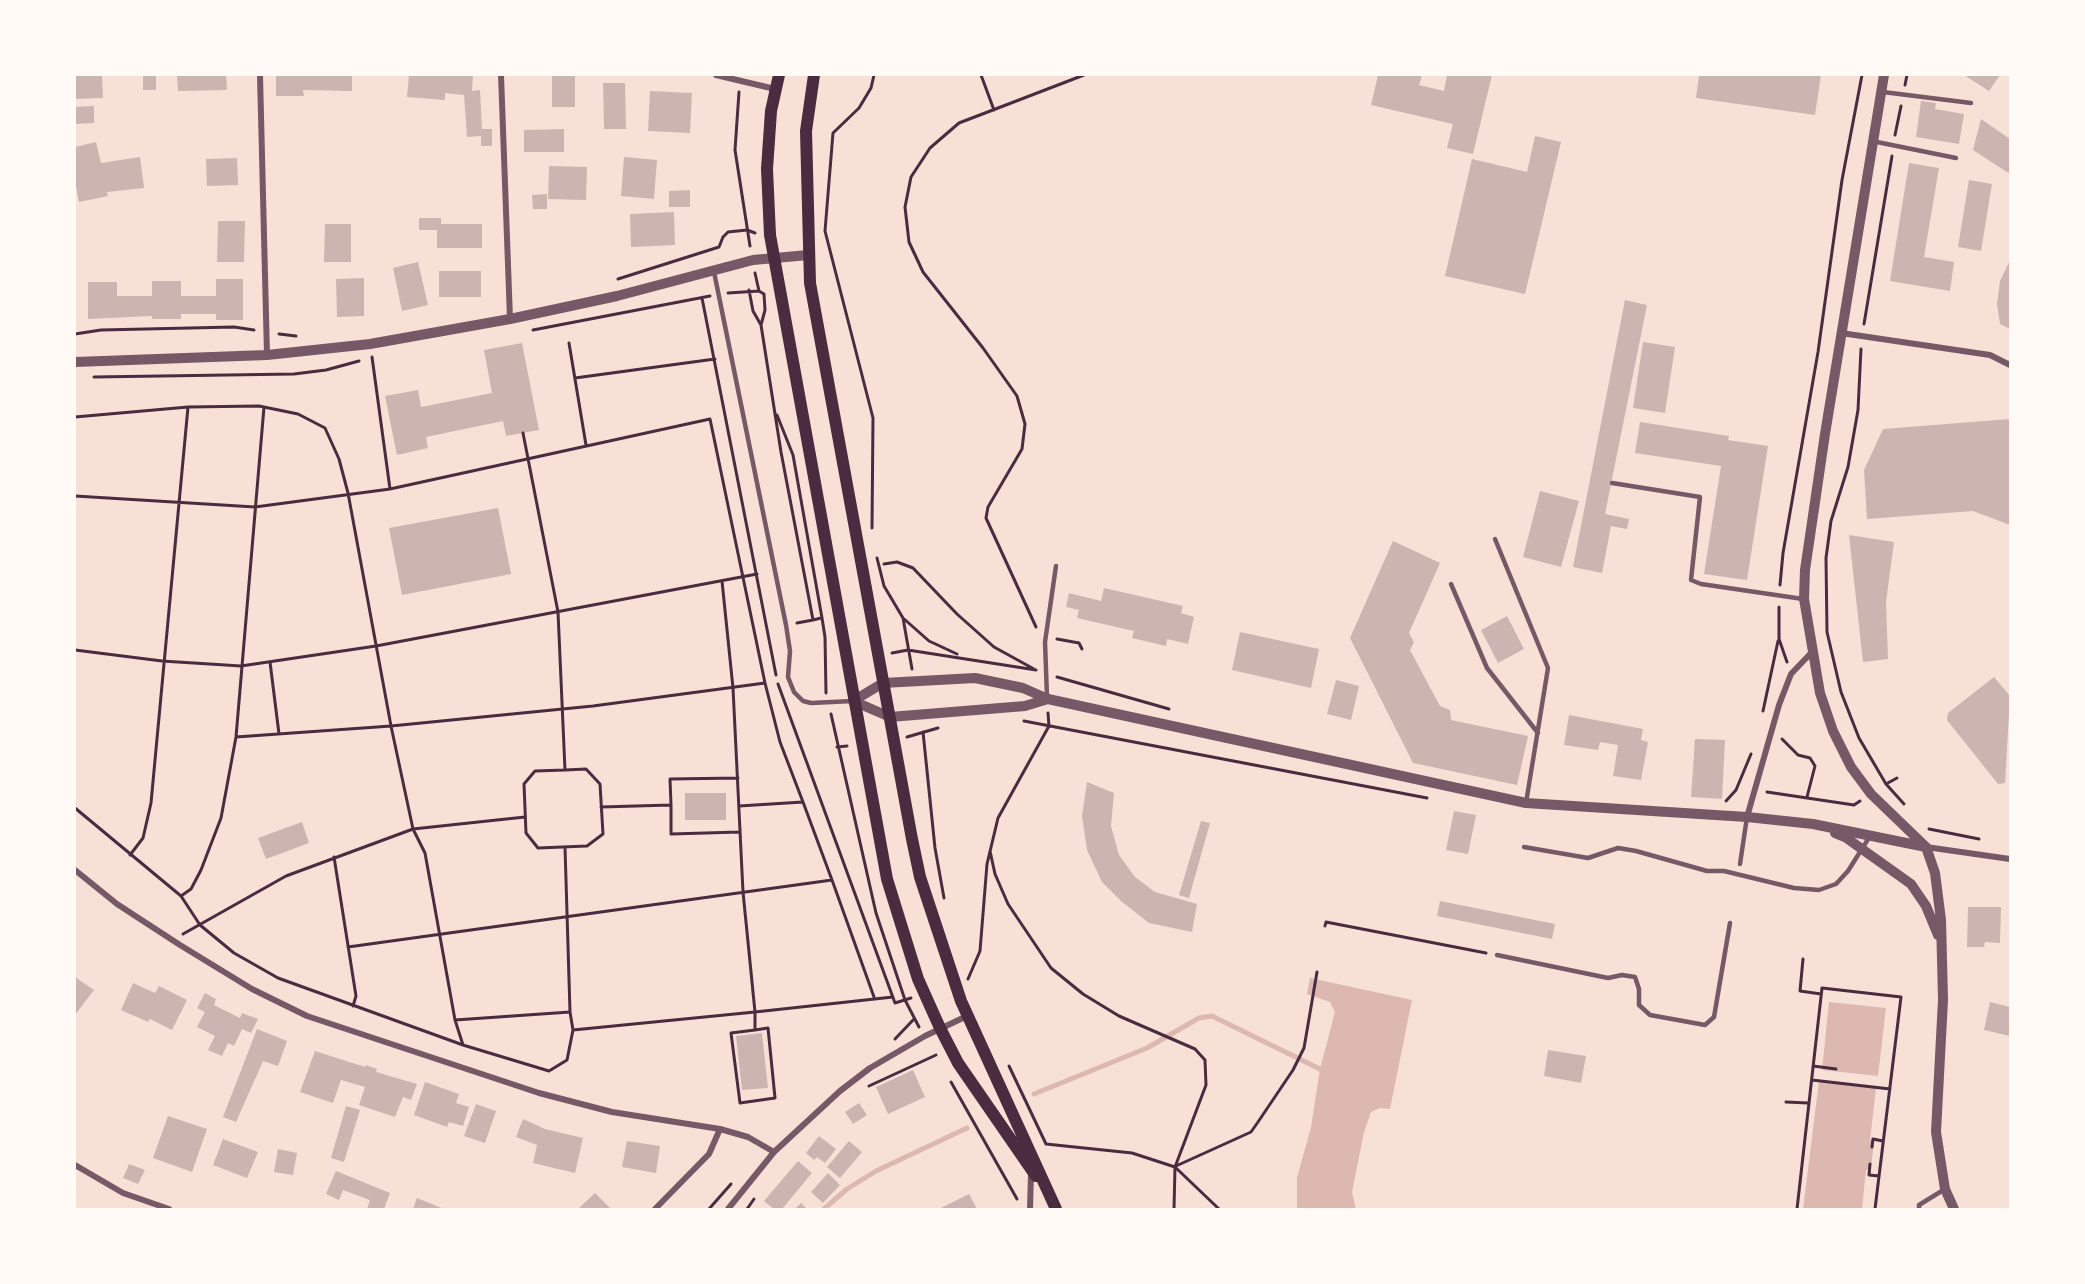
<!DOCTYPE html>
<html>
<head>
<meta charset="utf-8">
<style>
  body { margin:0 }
  #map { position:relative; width:2085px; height:1284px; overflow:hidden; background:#f7e1d7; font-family:Merriweather,serif }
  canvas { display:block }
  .frame { position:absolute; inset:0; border:76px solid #fffaf5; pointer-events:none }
</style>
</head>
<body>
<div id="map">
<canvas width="2085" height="1284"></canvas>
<div class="frame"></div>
</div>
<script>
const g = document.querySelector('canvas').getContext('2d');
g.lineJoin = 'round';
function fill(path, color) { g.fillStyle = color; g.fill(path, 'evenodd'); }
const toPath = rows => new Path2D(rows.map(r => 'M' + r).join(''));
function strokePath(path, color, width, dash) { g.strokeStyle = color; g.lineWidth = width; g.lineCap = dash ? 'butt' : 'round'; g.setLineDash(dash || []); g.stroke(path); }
const water = toPath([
  [1310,978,1412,1000,1390,1109,1380,1108,1371,1112,1364,1132,1352,1192,1356,1209,1297,1209,1297,1178,1311,1127,1320,1069,1335,1012,1330,1002,1307,994],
  [1829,1002,1886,1008,1878,1076,1822,1070],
  [1819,1081,1876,1088,1870,1140,1874,1141,1871,1170,1866,1170,1862,1209,1803,1209]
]);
const stream = toPath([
  [1034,1094,1147,1048,1199,1018,1212,1016,1326,1072],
  [824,1209,847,1189,876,1171,967,1128]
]);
const building = toPath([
  [75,75,102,75,103,98,75,99],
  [143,75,156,75,156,90,143,90],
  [177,75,226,75,227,90,178,91],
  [276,75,352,75,352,91,303,90,304,96,276,96],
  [409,75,473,75,472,91,480,90,482,129,492,129,492,146,481,146,481,136,467,137,464,95,445,93,445,100,407,97],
  [552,75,575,75,575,107,552,107],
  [1378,75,1422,75,1419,85,1444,91,1447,75,1492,75,1473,154,1447,148,1453,124,1371,105],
  [1699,75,1821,75,1815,115,1696,98],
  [1964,75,2000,75,1989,91],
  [603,83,625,83,626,129,604,129],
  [650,91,692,93,690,133,648,131],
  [1921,101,1936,103,1935,109,1964,114,1959,144,1916,137],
  [94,106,94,123,75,124,75,107],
  [1981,119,2010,139,2010,174,1973,150],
  [564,129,564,152,524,152,524,130],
  [1535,136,1561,142,1525,294,1445,276,1472,159,1527,172],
  [96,142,101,163,140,157,144,188,107,192,108,196,79,202,75,182,75,147],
  [624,157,657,160,654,199,621,196],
  [237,158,238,185,207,186,206,159],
  [1909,163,1939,168,1924,257,1954,262,1950,291,1890,281],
  [549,166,587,167,586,200,548,199],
  [1969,180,1992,184,1981,251,1958,247],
  [690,190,690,207,669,207,669,191],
  [547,194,547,209,533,209,532,195],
  [674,212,675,245,631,247,630,214],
  [419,218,441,218,441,224,482,224,482,248,437,248,437,230,419,230],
  [218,221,245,221,244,262,217,262],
  [325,224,351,224,351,262,324,262],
  [2010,260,2010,329,2000,324,1997,304,2000,281],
  [418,262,428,305,402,311,393,268],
  [439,271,481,271,481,297,439,297],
  [364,278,364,316,337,317,336,279],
  [216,279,243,279,243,320,216,320,216,314,181,314,181,319,152,319,152,316,88,319,88,282,117,282,117,296,152,296,152,281,181,281,181,296,216,296],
  [1625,300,1647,305,1605,514,1629,519,1627,529,1611,526,1602,573,1573,567],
  [1643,342,1675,347,1665,413,1633,408],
  [522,343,539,430,506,436,503,421,426,437,428,448,397,455,385,396,418,390,421,407,492,393,484,350],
  [2010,419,2010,525,1973,511,1867,519,1864,470,1883,429],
  [1640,422,1729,436,1728,440,1768,446,1747,580,1704,574,1721,466,1635,453],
  [1540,491,1579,501,1561,567,1523,557],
  [498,508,511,574,402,595,389,528],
  [1849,535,1894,542,1886,602,1888,659,1863,662],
  [1393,541,1440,563,1409,633,1414,642,1410,650,1440,706,1450,710,1451,720,1528,736,1517,785,1413,763,1350,638],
  [1104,588,1183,606,1181,613,1194,617,1188,644,1167,639,1166,646,1132,638,1134,631,1077,618,1079,610,1066,607,1069,593,1101,601],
  [1507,616,1524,649,1498,663,1481,630],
  [1240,632,1319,649,1311,688,1232,670],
  [1994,677,2010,696,2005,783,1998,784,1947,720,1948,713],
  [1336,680,1359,686,1351,720,1327,714],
  [1569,715,1643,729,1641,740,1648,742,1641,780,1613,776,1618,745,1600,742,1598,750,1564,745],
  [1695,739,1725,740,1722,799,1691,797],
  [1087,782,1114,793,1111,826,1119,855,1135,877,1155,892,1197,904,1192,932,1149,923,1121,901,1102,882,1087,850,1082,816],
  [685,793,726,793,726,820,685,820],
  [1454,811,1476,815,1468,854,1446,850],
  [1201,821,1210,823,1189,898,1179,895],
  [302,822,309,843,266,859,258,838],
  [1440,901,1555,924,1552,939,1437,916],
  [1968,907,2001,907,2000,943,1985,942,1984,947,1967,947],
  [75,977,94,990,75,1015],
  [133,983,155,993,159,986,187,1000,172,1030,150,1019,148,1022,121,1010],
  [205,993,216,999,214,1005,240,1018,242,1013,258,1019,251,1033,242,1029,234,1046,228,1043,222,1056,208,1050,215,1036,197,1027,205,1012,197,1008],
  [1990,1002,2010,1007,2010,1036,1984,1030],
  [257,1029,287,1041,278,1066,263,1061,236,1122,223,1117],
  [762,1033,768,1088,742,1090,736,1036],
  [1548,1050,1586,1056,1581,1083,1544,1076],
  [315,1051,365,1067,366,1065,377,1069,376,1072,417,1084,411,1100,403,1097,395,1117,359,1105,365,1087,341,1080,333,1103,300,1092],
  [913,1070,925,1097,888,1114,876,1087],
  [425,1082,459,1094,456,1103,469,1107,463,1126,449,1122,447,1127,414,1115],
  [859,1103,867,1115,853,1124,845,1112],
  [476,1104,496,1111,485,1143,464,1136],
  [346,1106,360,1110,344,1162,331,1158],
  [168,1116,207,1129,192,1172,153,1158],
  [523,1119,545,1129,583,1138,575,1173,533,1163,537,1145,516,1137],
  [819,1136,836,1149,825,1163,817,1157,814,1160,806,1153],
  [223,1139,258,1152,247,1178,213,1165],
  [627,1141,660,1146,656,1173,622,1167],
  [849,1141,862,1152,840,1178,827,1167],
  [278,1149,297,1153,293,1175,274,1172],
  [798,1161,812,1173,782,1209,774,1209,764,1201],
  [129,1164,145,1170,138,1184,123,1178],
  [336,1171,390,1193,384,1209,367,1209,370,1200,343,1190,339,1200,326,1194],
  [828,1173,840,1185,823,1203,811,1192],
  [595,1193,611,1209,578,1209],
  [969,1194,977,1209,939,1209],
  [417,1198,444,1209,413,1209],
  [801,1203,807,1209,795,1209]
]);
const path = toPath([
  [981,75,994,110],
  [1905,85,1907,75],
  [739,92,735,150,750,246],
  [1895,135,1901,106],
  [755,273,759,291,764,294,765,310,761,325],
  [618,279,719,247,723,237,728,232,747,230,755,233],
  [749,290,753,311,761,325,781,452,813,620,821,618],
  [728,293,759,291],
  [702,298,776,675],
  [1864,324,1892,156],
  [533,330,710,296],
  [75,334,101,330,234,327,254,330],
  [279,334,296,336],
  [569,343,586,445],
  [1861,349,1858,410,1848,467,1831,521,1826,558,1827,632,1841,692,1859,738,1886,784,1904,804],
  [372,357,390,489],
  [94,377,294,374,326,370,359,361],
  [575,378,715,359],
  [777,415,793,455,822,618,825,637,826,693],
  [75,417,188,407,259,406,298,414,325,428,339,459,348,493,391,726,413,829,425,853,455,1020,463,1045],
  [523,433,558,612,565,770,586,769,600,784,603,834,587,846,538,848,526,833,524,784,535,771,565,770],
  [75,496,255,507,390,489,710,419,765,683,780,742,803,802],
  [872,528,873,418,825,231,833,133,859,108,871,88,874,75],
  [877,558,884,586,903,618,929,641,957,654],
  [884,564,897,562,913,568,957,614,994,647,1034,669],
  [1780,585,1783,553,1818,352,1842,180,1862,75],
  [1779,607,1779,639,1787,662],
  [903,618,912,669],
  [797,623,813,620],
  [1036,627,986,518,988,507,1022,449,1025,424,1017,396,983,348,923,272,909,242,905,207,911,177,930,148,959,123,1084,75],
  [1057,639,1079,643,1082,649],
  [75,650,162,661,241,666,376,646,757,574],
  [892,653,908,650,1036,670],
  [270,662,279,734],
  [1057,677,1169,709],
  [778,684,895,1003,911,998],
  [1763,711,1778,641],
  [831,714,876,913,905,1000,919,1027],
  [1024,721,1427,798],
  [923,732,935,848,944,898],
  [236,737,391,726,593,706,765,683],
  [907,737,938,728],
  [1782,739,1798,755,1810,758,1815,766,1807,797],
  [837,747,847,746],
  [1886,784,1897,778],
  [1767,792,1854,805,1860,801],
  [1726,801,1736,790,1751,754],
  [671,805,670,779,738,778],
  [739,806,803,802,832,880],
  [601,807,671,805,671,834,740,832],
  [75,808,181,896,200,925,234,953,278,978,463,1045,549,1071,567,1060,573,1030],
  [1929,829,1979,839],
  [565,847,570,1012,573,1030,755,1012,743,892,733,688,722,581],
  [990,851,995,874,1008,904,1051,968,1083,994,1119,1016,1195,1049,1205,1060,1206,1085,1175,1167,1174,1209],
  [130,855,143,838,151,803,188,407],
  [334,857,356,996,353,1006],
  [181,896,191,889,201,870,221,818,236,737,264,407],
  [1325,926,1326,922,1486,953],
  [183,934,286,876,413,829,525,817],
  [348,947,832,880,874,997],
  [1803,959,1800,991,1821,994],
  [968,979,980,951,987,864,998,818,1049,726,1048,713],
  [455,1020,570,1012],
  [755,1030,731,1033,740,1103,775,1098,768,1028,755,1030,755,1012,893,997],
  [895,1039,914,1019],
  [1009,1066,1046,1144,1132,1153,1175,1167,1219,1209],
  [1813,1066,1836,1069],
  [1812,1080,1890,1089],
  [951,1082,1017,1199],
  [869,1086,936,1055],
  [1786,1102,1808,1103],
  [1872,1147,1873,1139,1883,1141],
  [1870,1164,1869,1175,1879,1176],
  [1176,1166,1251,1132,1258,1122,1293,1070,1304,1048,1317,972],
  [709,1209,731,1184],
  [747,1209,754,1199],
  [1797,1209,1822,988,1901,997,1875,1209]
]);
const service = toPath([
  [1883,92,1971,103],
  [1872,141,1956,158],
  [714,272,786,625,790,651,788,677,794,692,803,701,811,703,853,701],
  [1612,483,1700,497,1691,580,1701,584,1803,599],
  [1495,539,1548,668,1526,803],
  [1451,584,1487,668,1538,733],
  [1047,697,1045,642,1056,566],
  [1524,847,1588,858,1618,848,1636,851,1707,871,1724,871,1794,888,1819,890,1836,884,1848,871,1870,836],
  [1740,864,1747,817],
  [1497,955,1608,978,1622,975,1635,977,1639,989,1639,1005,1650,1015,1705,1025,1714,1017,1730,923],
  [1919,1209,1919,1205,1945,1189]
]);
const minor = toPath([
  [260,75,267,355],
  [501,75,510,319],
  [716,75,775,89],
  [1841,333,1990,355,2010,365],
  [1747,817,1779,705,1791,674,1812,652],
  [1926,847,2010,859],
  [75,870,117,904,180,945,252,989,307,1016,539,1093,612,1112,720,1129,748,1137,774,1152],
  [75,1165,123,1193,169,1209],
  [655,1209,709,1154,720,1129],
  [728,1209,774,1152,840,1091,870,1068,925,1036,967,1016],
  [1030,1209,1031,1173]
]);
const tertiary = toPath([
  [1884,75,1825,434,1805,570,1804,599,1820,693,1833,731,1851,767,1871,794,1926,847,1935,873,1941,920,1943,1000,1936,1132,1945,1189,1954,1209],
  [75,362,267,355,370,344,510,319,617,296,753,260,808,255],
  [1048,699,1025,706,890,717,853,701,883,683,975,678,1023,688,1048,699,1526,803,1747,817,1813,824,1926,847],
  [1835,833,1845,837,1911,884,1926,906,1938,935]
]);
const secondary = toPath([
  [779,75,771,111,767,169,770,235,887,879,918,979,940,1028,958,1063,1036,1176],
  [814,75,806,131,810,283,912,839,920,877,961,1001,1056,1209]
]);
fill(water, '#dcb8b0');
strokePath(stream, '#dcb8b0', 5);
fill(building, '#ccb4b1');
strokePath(path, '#4a2c40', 3);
strokePath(service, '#755966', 4.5);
strokePath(minor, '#755966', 6);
strokePath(tertiary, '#755966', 10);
strokePath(secondary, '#4a2c40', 12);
</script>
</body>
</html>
